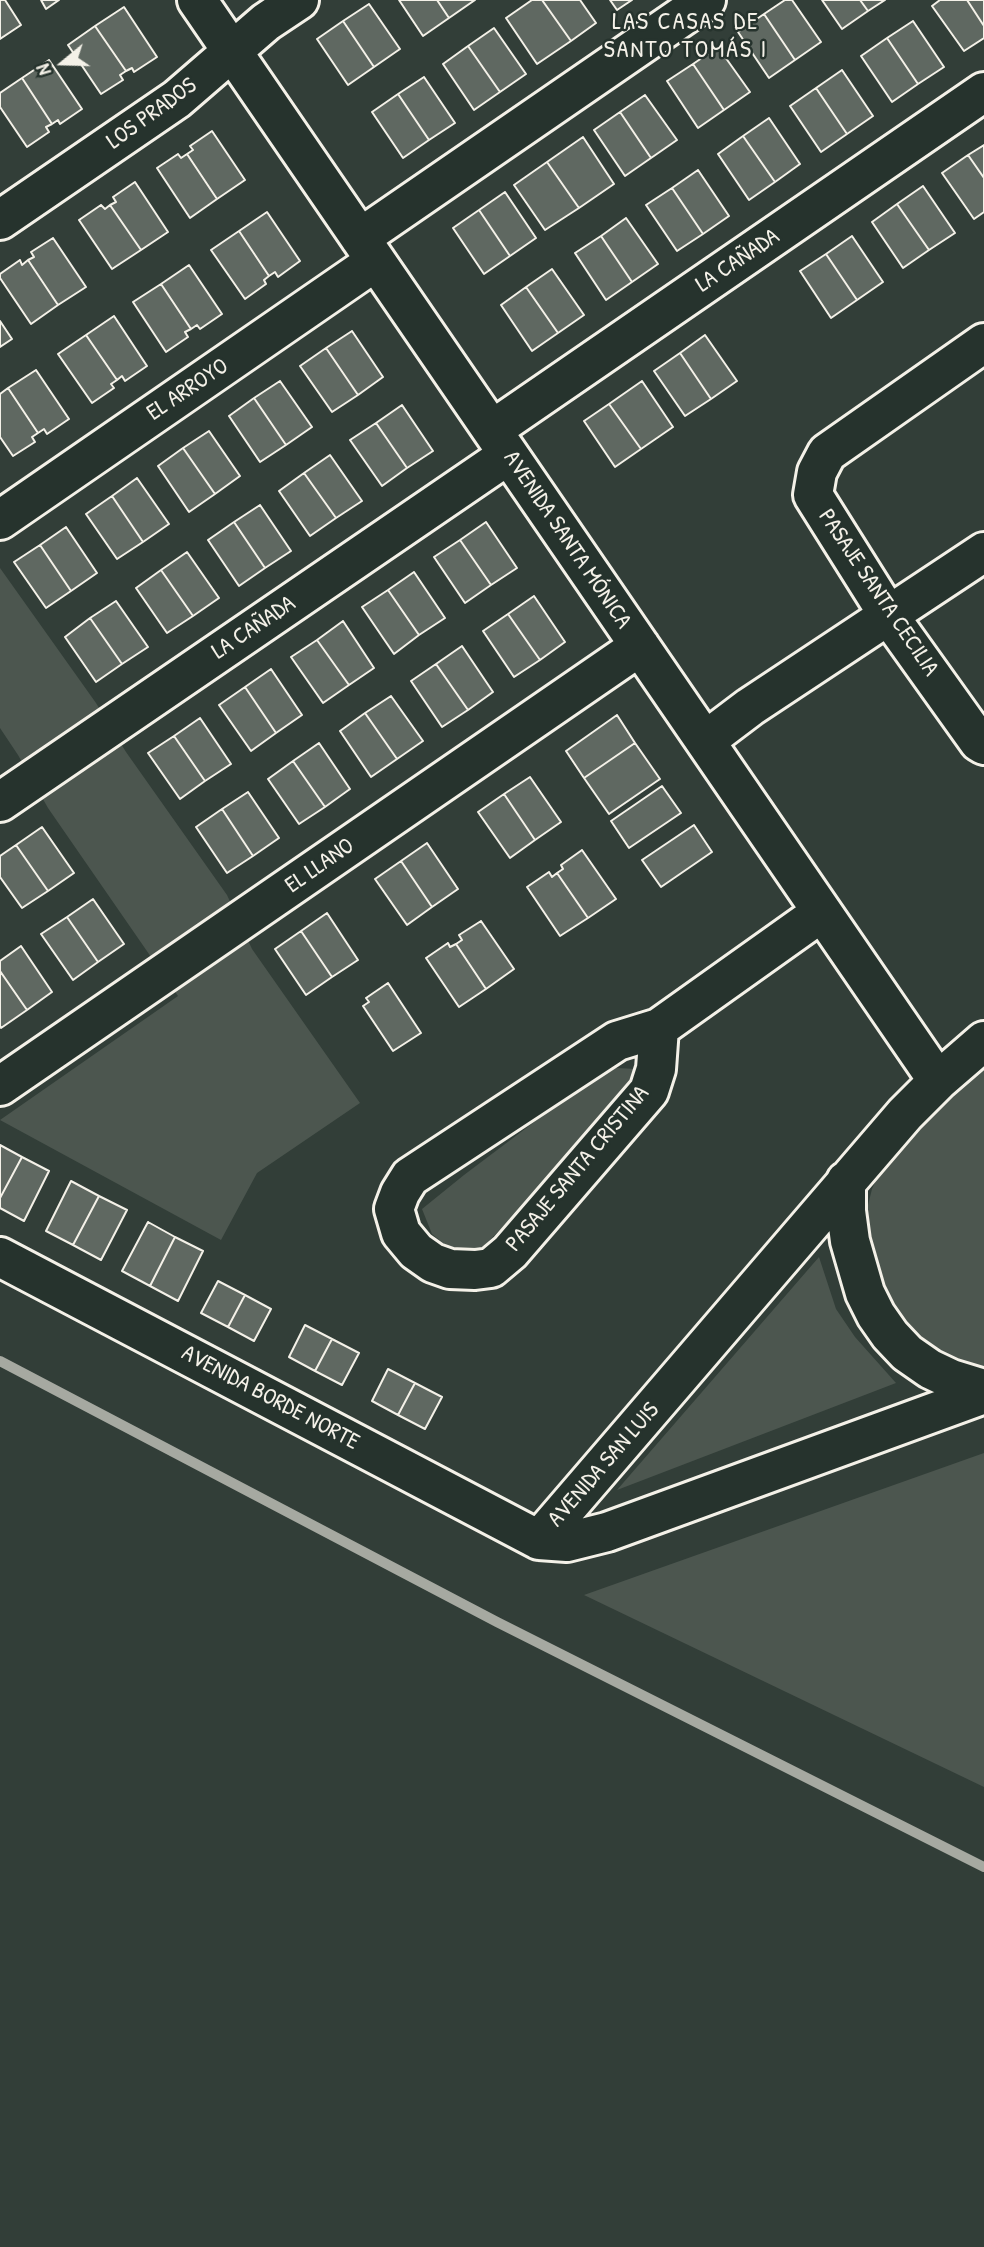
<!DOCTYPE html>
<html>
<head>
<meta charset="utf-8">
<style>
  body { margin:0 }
  #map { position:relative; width:984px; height:2247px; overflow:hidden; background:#323e38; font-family:"Patrick Hand",sans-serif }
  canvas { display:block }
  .north { position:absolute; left:28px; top:28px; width:70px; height:70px; -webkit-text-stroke:5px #26332d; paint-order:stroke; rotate:251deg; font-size:19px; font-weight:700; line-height:28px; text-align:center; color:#f4f1e8 }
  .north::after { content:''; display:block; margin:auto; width:24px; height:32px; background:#f4f1e8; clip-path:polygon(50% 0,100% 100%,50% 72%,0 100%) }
</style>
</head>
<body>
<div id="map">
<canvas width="984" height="2247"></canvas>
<div class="north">N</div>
</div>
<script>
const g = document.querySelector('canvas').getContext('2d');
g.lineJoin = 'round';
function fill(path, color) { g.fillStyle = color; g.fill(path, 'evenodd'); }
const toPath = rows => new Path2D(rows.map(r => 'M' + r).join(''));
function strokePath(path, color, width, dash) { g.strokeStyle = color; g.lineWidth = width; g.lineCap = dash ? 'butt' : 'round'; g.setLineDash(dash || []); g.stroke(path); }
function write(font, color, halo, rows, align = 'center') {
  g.font = font + ' "Patrick Hand",sans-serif'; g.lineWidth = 5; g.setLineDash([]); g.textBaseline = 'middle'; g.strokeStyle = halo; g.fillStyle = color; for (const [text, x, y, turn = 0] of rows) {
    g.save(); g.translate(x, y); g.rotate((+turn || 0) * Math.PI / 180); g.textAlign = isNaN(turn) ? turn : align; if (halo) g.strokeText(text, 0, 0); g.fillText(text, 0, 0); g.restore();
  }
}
const green = toPath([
  [0,568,96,703,126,752,227,895,252,949,360,1103,257,1173,221,1240,0,1120,178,996,48,808,18,755,0,728],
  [984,1062,984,1369,977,1369,963,1365,928,1347,894,1318,867,1240,866,1213,872,1189,880,1171,891,1155],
  [616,1068,637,1069,633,1087,591,1137,479,1251,454,1252,432,1234,422,1209,464,1175,578,1089],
  [819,1257,836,1309,855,1337,896,1383,617,1490],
  [984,1453,984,1787,584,1595]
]);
const stream = toPath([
  [0,1361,497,1622,984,1867]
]);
const building = toPath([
  [0,0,5,0,21,25,0,39,0,0],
  [41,0,59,0,46,9,41,0],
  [399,0,437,0,449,18,423,36,399,0],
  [437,0,475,0,449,18,437,0],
  [532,0,542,0,571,41,537,64,506,18,532,0],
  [542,0,580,0,596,23,571,41,542,0],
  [610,0,632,0,617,10,610,0],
  [785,0,792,0,821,42,795,60,764,14,785,0],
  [822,0,860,0,868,11,842,29,822,0],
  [860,0,885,0,868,11,860,0],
  [940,0,967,0,984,26,984,38,964,51,932,6,940,0],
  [967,0,984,0,984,26,967,0],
  [369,4,400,49,374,67,343,21,369,4],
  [124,7,157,57,134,72,132,68,126,71,95,26,124,7],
  [764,14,795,60,769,78,738,32,764,14],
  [343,21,374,67,348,85,317,39,343,21],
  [913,21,944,67,918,84,887,38,913,21],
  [95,26,126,71,120,75,123,80,101,94,68,45,95,26],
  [494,28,526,74,500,92,468,46,494,28],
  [887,38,918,84,892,102,861,56,887,38],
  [468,46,500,92,474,110,443,64,468,46],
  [718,47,750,92,724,110,693,64,718,47],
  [49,60,82,109,60,124,58,120,52,124,22,78,49,60],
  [693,64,724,110,698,128,667,81,693,64],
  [842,70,873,116,847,134,816,88,842,70],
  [424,77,455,123,429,140,398,94,424,77],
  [22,78,52,124,46,127,49,132,27,147,0,107,0,93,22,78],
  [816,88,847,134,821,152,790,106,816,88],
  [398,94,429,140,403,158,372,112,398,94],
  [645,95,677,140,651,158,620,112,645,95],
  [620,112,651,158,625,176,594,130,620,112],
  [769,118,800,164,775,182,743,136,769,118],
  [212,131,245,180,217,199,187,154,193,150,190,146,212,131],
  [743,136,775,182,749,200,718,154,743,136],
  [583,137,614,184,579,208,547,162,583,137],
  [984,145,984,178,968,155,984,145],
  [178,154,181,158,187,154,217,199,190,218,157,168,178,154],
  [968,155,984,178,984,212,974,219,942,173,968,155],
  [547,162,579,208,545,230,514,185,547,162],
  [698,170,729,216,703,234,672,188,698,170],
  [135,182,168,232,141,250,110,205,116,202,113,197,135,182],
  [923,186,955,233,929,250,897,204,923,186],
  [672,188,703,234,677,251,646,205,672,188],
  [505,192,536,238,510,256,479,210,505,192],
  [897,204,929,250,903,268,872,222,897,204],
  [101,205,105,209,110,205,141,250,112,269,79,220,101,205],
  [479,210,510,256,484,274,453,228,479,210],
  [267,212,300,261,278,277,275,272,269,276,239,231,267,212],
  [626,218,658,264,632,282,601,236,626,218],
  [239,231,269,276,264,280,266,284,245,299,211,250,239,231],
  [601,236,632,282,606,300,575,253,601,236],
  [852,236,883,282,857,300,826,254,852,236],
  [53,238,86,287,58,305,28,260,34,257,31,252,53,238],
  [826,254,857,300,831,318,800,271,826,254],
  [20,260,22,265,28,260,58,305,31,324,0,278,0,274,20,260],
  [189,265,222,314,200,329,197,325,191,329,161,284,189,265],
  [552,269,584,315,558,333,526,287,552,269],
  [161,284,191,329,185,332,188,337,166,352,133,302,161,284],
  [526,287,558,333,532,351,501,305,526,287],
  [114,316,147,366,125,381,122,376,117,380,86,335,114,316],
  [0,321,12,339,0,347,0,321],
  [352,331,383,377,358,395,326,348,352,331],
  [86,335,117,380,111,384,114,388,92,403,58,354,86,335],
  [705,335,737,381,711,399,680,353,705,335],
  [326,348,358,395,332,412,300,366,326,348],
  [680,353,711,399,685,416,654,371,680,353],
  [36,370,69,419,47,434,44,429,38,433,8,388,36,370],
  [280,381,312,427,286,445,254,398,280,381],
  [642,381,673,427,641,449,609,404,642,381],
  [8,388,38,433,32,437,35,442,13,456,0,437,0,394,8,388],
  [254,398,286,445,260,462,229,416,254,398],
  [609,404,641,449,615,467,584,421,609,404],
  [402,405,433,451,407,468,376,423,402,405],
  [376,423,407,468,382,486,350,440,376,423],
  [209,431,240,476,215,494,183,448,209,431],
  [183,448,215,494,189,512,158,466,183,448],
  [330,455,362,501,336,518,304,473,330,455],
  [304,473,336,518,310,536,279,491,304,473],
  [137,478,169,524,143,542,112,496,137,478],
  [112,496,143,542,117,559,86,514,112,496],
  [260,505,291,551,265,568,234,522,260,505],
  [234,522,265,568,239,586,208,540,234,522],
  [486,522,517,568,491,585,460,540,486,522],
  [66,527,97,573,71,591,40,545,66,527],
  [460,540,491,585,465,603,434,557,460,540],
  [40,545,71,591,46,608,14,562,40,545],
  [187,552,219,598,193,616,161,570,187,552],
  [161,570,193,616,167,633,136,588,161,570],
  [414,572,445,618,419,635,388,590,414,572],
  [388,590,419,635,394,654,362,607,388,590],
  [534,596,565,642,540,660,508,614,534,596],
  [116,601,148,647,122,664,90,618,116,601],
  [508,614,540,660,514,677,483,631,508,614],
  [90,618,122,664,96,682,65,637,90,618],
  [343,621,374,668,349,685,317,640,343,621],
  [317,640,349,685,323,703,291,657,317,640],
  [462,646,493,692,468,710,436,664,462,646],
  [436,664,468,710,442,727,411,681,436,664],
  [271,669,302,715,276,733,245,687,271,669],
  [245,687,276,733,251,751,219,705,245,687],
  [391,696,423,741,397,759,365,713,391,696],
  [365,713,397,759,371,777,340,731,365,713],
  [617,715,635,743,584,778,566,751,617,715],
  [200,718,231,764,205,781,174,736,200,718],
  [174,736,205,781,180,799,148,753,174,736],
  [319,743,350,789,325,807,293,761,319,743],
  [635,743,660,779,609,814,584,778,635,743],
  [293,761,325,807,299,824,268,779,293,761],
  [530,777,561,822,535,840,504,794,530,777],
  [662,786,681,813,629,848,611,821,662,786],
  [248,792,279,838,253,856,222,809,248,792],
  [504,794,535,840,510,858,478,812,504,794],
  [222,809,253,856,227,873,196,827,222,809],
  [694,825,712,852,661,887,642,860,694,825],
  [42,827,74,873,48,891,16,845,42,827],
  [427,843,458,889,432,907,401,861,427,843],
  [16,845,48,891,22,908,0,877,0,856,16,845],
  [582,850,616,899,588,918,557,873,563,869,561,865,582,850],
  [401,861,432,907,407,925,375,879,401,861],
  [549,872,552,877,557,873,588,918,560,936,527,887,549,872],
  [93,899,124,944,98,962,67,917,93,899],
  [327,913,358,960,332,977,301,931,327,913],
  [67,917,98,962,73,980,41,934,67,917],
  [481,921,514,969,486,989,456,944,462,940,459,935,481,921],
  [301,931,332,977,306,995,275,949,301,931],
  [448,943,450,947,456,944,486,989,459,1007,426,958,448,943],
  [21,946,52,992,27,1010,0,971,0,961,21,946],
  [0,971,27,1010,1,1028,0,1026,0,971],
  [388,983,421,1033,393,1051,363,1006,369,1002,366,998,388,983],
  [0,1145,22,1157,0,1198,0,1145],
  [22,1157,49,1171,24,1221,0,1208,0,1198,22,1157],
  [71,1181,99,1196,73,1245,46,1231,71,1181],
  [99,1196,127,1210,101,1260,73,1245,99,1196],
  [148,1222,175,1237,150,1286,122,1271,148,1222],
  [175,1237,203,1251,178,1301,150,1286,175,1237],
  [218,1281,245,1295,228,1327,201,1313,218,1281],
  [245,1295,271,1309,254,1341,228,1327,245,1295],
  [305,1325,332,1339,315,1371,289,1357,305,1325],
  [332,1339,359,1353,342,1385,315,1371,332,1339],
  [388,1369,415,1383,398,1415,372,1401,388,1369],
  [415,1383,442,1397,425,1429,398,1415,415,1383]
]);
const minor = toPath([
  [197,0,938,1081],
  [0,220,177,99,266,22,299,0],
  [360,238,706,0],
  [984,343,827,453,817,472,813,495,889,616,979,742,984,745],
  [492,430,984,92],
  [0,520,376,261],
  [705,741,750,707,984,552],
  [0,802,508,455],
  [659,1028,656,1069,649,1091,510,1252,491,1268,475,1270,450,1269,433,1263,416,1251,401,1233,394,1209,400,1193,410,1177,617,1041,659,1028,822,912],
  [0,1086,640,646],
  [846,1181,846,1211,850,1241,865,1293,876,1315,890,1335,907,1353,930,1369,951,1379,984,1389],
  [0,1257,539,1540,567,1542,607,1532,984,1394],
  [539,1540,905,1114,938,1081,984,1041]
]);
const streetNames = [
  ["LOS PRADOS",152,114,-36],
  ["LA CAÑADA",738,261,-34],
  ["EL ARROYO",188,390,-34],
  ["AVENIDA SANTA MÓNICA",567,540,56],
  ["PASAJE SANTA CECILIA",878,593,56],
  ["LA CAÑADA",254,628,-34],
  ["EL LLANO",320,866,-35],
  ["PASAJE SANTA CRISTINA",578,1169,-50],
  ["AVENIDA BORDE NORTE",270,1398,28],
  ["AVENIDA SAN LUIS",604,1465,-49]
];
const neighbourhoodNames = [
  ["LAS CASAS DE",686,23],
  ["SANTO TOMÁS I",686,51]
];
fill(green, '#4c564f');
strokePath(stream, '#a6a9a1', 10);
fill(building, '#5f6861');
strokePath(building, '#f4f1e8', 2);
strokePath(minor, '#f4f1e8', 44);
strokePath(minor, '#26332d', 38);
write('23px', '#f4f1e8', '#26332d', streetNames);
g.letterSpacing = '2px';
write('24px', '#f4f1e8', '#26332d', neighbourhoodNames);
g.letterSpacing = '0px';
</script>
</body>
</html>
